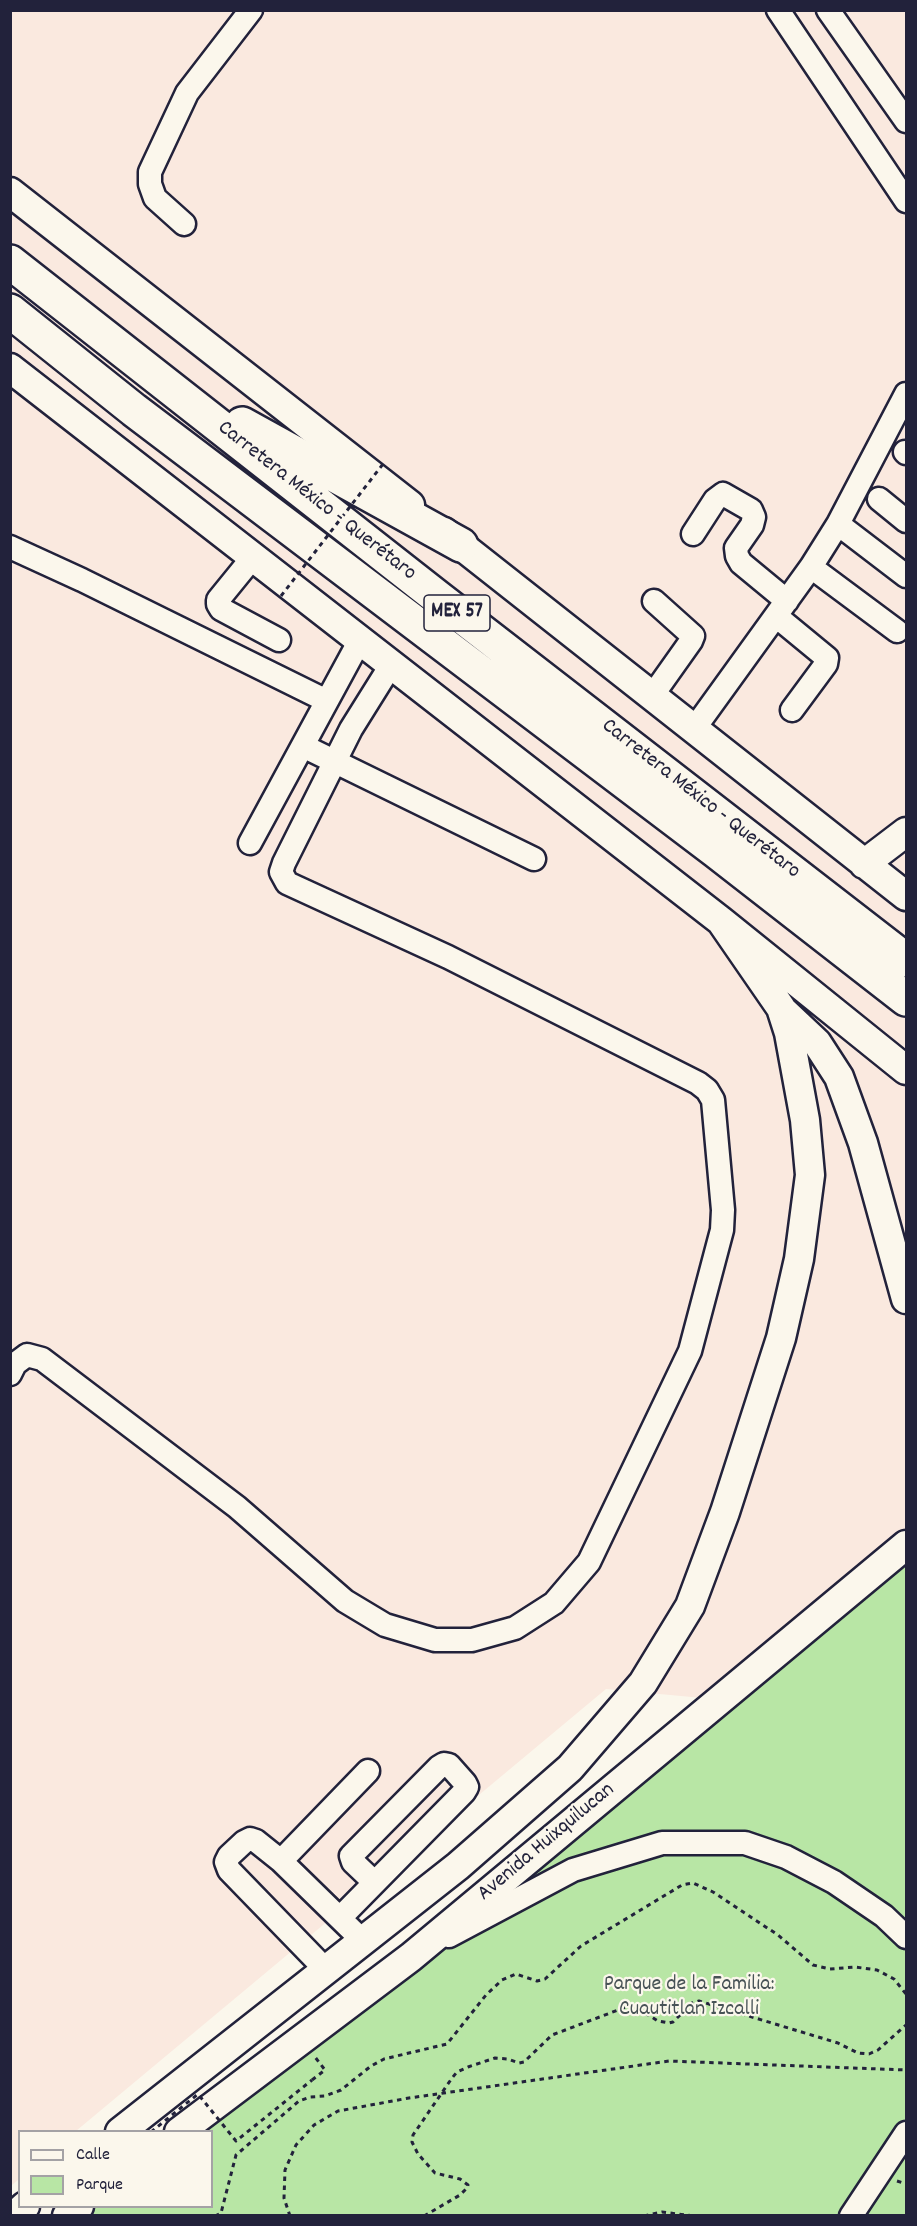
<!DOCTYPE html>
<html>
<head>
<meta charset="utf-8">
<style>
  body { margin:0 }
  #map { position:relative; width:917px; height:2226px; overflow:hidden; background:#fbf7ec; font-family:Dekko,sans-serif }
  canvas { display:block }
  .frame { position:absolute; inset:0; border:12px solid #22223b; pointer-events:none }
  .legend { position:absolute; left:18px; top:2130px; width:195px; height:78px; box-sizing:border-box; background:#fbf7ec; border:2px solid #a4a2a5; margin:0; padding:8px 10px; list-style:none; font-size:18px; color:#22223b }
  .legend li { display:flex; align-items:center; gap:12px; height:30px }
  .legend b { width:30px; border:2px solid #a4a2a5 }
</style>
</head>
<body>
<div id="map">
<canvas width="917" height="2226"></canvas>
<div class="frame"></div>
<ul class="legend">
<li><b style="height:8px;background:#fbf7ec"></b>Calle</li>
<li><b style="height:16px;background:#b8e6a5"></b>Parque</li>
</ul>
</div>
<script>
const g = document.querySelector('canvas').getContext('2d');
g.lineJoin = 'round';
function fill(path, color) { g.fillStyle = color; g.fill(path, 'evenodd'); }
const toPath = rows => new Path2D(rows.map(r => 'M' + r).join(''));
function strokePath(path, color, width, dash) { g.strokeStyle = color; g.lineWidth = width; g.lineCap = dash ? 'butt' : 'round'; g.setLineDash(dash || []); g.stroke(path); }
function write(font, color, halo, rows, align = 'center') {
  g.font = font + ' Dekko,sans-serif'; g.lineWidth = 4.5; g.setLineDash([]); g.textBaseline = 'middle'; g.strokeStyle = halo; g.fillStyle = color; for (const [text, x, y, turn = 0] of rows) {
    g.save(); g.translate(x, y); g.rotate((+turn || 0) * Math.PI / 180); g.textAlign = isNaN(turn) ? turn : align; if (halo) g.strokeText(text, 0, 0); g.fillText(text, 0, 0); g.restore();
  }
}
const built = toPath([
  [11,11,906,11,906,1717,606,1689,76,2131,20,2132,19,2179,11,2186]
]);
const green = toPath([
  [906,1550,906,2215,64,2216,76,2207,212,2206,212,2132,171,2131]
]);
const path = toPath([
  [312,2080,325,2070,315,2057],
  [897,2181,906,2184],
  [215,2216,221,2213,236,2155,299,2101,310,2097,325,2096,341,2090,371,2066,384,2059,447,2044,486,1995,502,1980,516,1974,537,1981,545,1979,581,1946,682,1885,693,1883,713,1892,778,1935,813,1965,830,1969,855,1967,877,1970,894,1979,906,1994],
  [290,2216,284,2198,285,2170,296,2145,314,2125,338,2111,409,2098,669,2061,906,2070],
  [424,2216,460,2195,467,2188,468,2185,460,2179,435,2173,418,2154,412,2142,413,2135,452,2078,457,2072,468,2067,495,2058,508,2059,519,2063,524,2062,552,2035,626,2007,634,2006,658,2021,669,2023,673,2022,692,2003,699,2001,838,2043,858,2053,869,2054,878,2050,906,2025],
  [644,2216,662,2212,694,2216]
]);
const minor = toPath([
  [778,10,906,201],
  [828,10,906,121],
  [184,224,155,198,150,184,150,172,187,93,251,10],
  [905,452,906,453],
  [879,499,906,521],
  [838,524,906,576],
  [693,534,715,500,723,494,751,510,754,517,752,525,736,548,737,556,741,563,787,601],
  [10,547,82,580,327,701],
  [253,557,218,600,218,604,221,609,279,640],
  [811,567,897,631],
  [776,616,827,658,826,664,792,710],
  [652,696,691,641,693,636,654,601],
  [694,729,811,567,838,524,906,394],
  [303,746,534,859],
  [250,843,360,640],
  [10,1374,15,1364,27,1355,42,1359,237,1507,345,1601,385,1625,435,1640,472,1640,515,1628,554,1603,589,1562,690,1351,722,1230,723,1210,713,1100,707,1090,698,1083,448,957,287,883,281,872,284,863,351,729,391,665],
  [281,1861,256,1841,250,1839,244,1842,229,1856,226,1862,229,1870,326,1970],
  [340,1918,464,1792,467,1787,465,1783,449,1765,444,1764,439,1767,351,1856,353,1862,374,1882],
  [449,1936,573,1870,662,1843,745,1843,786,1857,834,1882,884,1916,906,1937],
  [363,1941,281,1861,368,1771],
  [851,2216,906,2133]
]);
const major = toPath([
  [10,192,410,505],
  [10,368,721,921,906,1070],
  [444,532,906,896],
  [864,864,906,832],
  [782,1010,817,1043,839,1077,863,1143,906,1299],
  [120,2132,458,1866,570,1768,643,1683,690,1606,725,1512,781,1338,799,1259,810,1175,805,1120,789,1033,781,1008,721,921],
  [179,2132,411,1957,906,1545],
  [14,2216,25,2206],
  [67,2216,79,2206]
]);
const highway = toPath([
  [10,262,437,597,906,960],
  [10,311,134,410,716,851,906,999],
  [242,424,461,545]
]);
const pathBridge = toPath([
  [281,596,383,464],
  [151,2132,198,2094,236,2141,312,2080]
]);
const shields = [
  [457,613,66]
];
const shieldNames = [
  ["MEX 57",457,613]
];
const streetNames = [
  ["Carretera México - Querétaro",316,502,38],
  ["Carretera México - Querétaro",700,800,38],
  ["Avenida Huixquilucan",547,1843,-40]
];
const parkNames = [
  ["Parque de la Familia:",689,1986],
  ["Cuautitlan Izcalli",689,2011]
];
fill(built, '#fae9df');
fill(green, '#b8e6a5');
strokePath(minor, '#22223b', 27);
strokePath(major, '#22223b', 33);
strokePath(highway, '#22223b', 38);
strokePath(path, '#22223b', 3, [4.5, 4.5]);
strokePath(minor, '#fbf7ec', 22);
strokePath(major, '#fbf7ec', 28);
strokePath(highway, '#fbf7ec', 33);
strokePath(pathBridge, '#22223b', 3, [4.5, 4.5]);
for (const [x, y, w] of shields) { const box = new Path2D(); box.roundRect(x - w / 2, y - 18, w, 36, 4.5); g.fillStyle = '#fbf7ec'; g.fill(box); strokePath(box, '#22223b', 1.5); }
write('bold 21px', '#22223b', null, shieldNames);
write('22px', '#22223b', '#fbf7ec', streetNames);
write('22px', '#485356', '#fbf7ec', parkNames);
</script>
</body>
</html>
